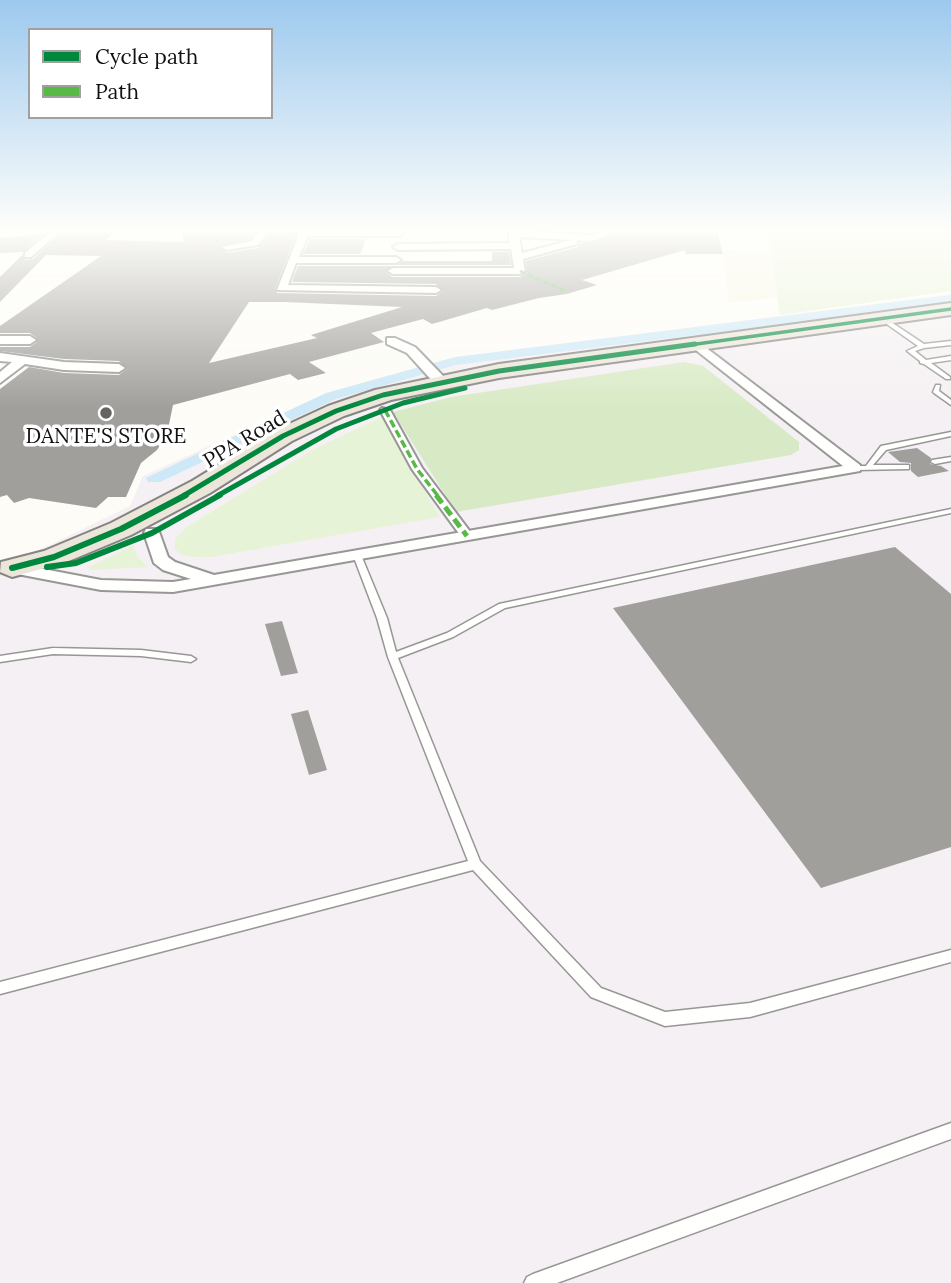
<!DOCTYPE html>
<html>
<head>
<meta charset="utf-8">
<style>
  body { margin:0 }
  #map { position:relative; width:951px; height:1283px; overflow:hidden; background:#fdfcf7; font-family:Lora,serif }
  canvas { display:block }
  .legend { position:absolute; left:28px; top:28px; width:245px; height:91px; box-sizing:border-box; background:#fff; border:2px solid #a0a0a0; margin:0; padding:9px 12px; list-style:none; font-size:21px; color:#111 }
  .legend li { display:flex; align-items:center; gap:14px; height:35px }
  .legend b { width:35px; border:2px solid #a0a0a0 }
</style>
</head>
<body>
<div id="map">
<canvas width="951" height="1283"></canvas>
<ul class="legend">
<li><b style="height:9px;background:#00873e"></b>Cycle path</li>
<li><b style="height:9px;background:#58b947"></b>Path</li>
</ul>
</div>
<script>
const g = document.querySelector('canvas').getContext('2d');
g.lineJoin = 'round';
function fill(path, color) { g.fillStyle = color; g.fill(path, 'evenodd'); }
const toPath = rows => new Path2D(rows.map(r => 'M' + r).join(''));
function strokePath(path, color, width, dash) { g.strokeStyle = color; g.lineWidth = width; g.lineCap = dash ? 'butt' : 'round'; g.setLineDash(dash || []); g.stroke(path); }
function write(font, color, halo, rows, align = 'center') {
  g.font = font + ' Lora,serif'; g.lineWidth = 7; g.setLineDash([]); g.textBaseline = 'middle'; g.strokeStyle = halo; g.fillStyle = color; for (const [text, x, y, turn = 0] of rows) {
    g.save(); g.translate(x, y); g.rotate((+turn || 0) * Math.PI / 180); g.textAlign = isNaN(turn) ? turn : align; if (halo) g.strokeText(text, 0, 0); g.fillText(text, 0, 0); g.restore();
  }
}
const industrial = toPath([
  [951,294,951,1283,0,1283,0,569,130,506,143,476,325,394,451,358]
]);
const farmland = toPath([
  [723,250,770,251,777,297,729,303]
]);
const green = toPath([
  [767,230,951,230,951,291,780,315],
  [382,417,440,517,211,557,194,557,182,555,175,549,175,539,187,527,312,450],
  [134,545,137,557,148,567,93,570,87,568]
]);
const forest = toPath([
  [684,362,703,366,799,442,799,450,791,455,456,512,393,412,451,397]
]);
const canal = toPath([
  [951,295,951,303,456,365,336,399,160,482,148,482,146,478,326,393,455,357,951,295]
]);
const building = toPath([
  [64,230,118,230,105,240,183,242,183,230,257,230,250,239,220,246,227,253,258,248,273,230,288,230,296,235,275,289,277,293,436,296,443,291,436,284,292,282,298,266,392,266,386,272,393,277,520,277,527,272,526,261,578,247,580,243,593,243,629,230,717,230,723,254,686,254,685,250,582,280,597,285,567,294,539,298,492,310,487,308,432,324,423,319,371,333,384,342,309,362,326,373,298,380,290,374,173,405,167,434,157,450,141,463,126,497,108,497,96,508,29,498,14,503,7,495,0,497,0,389,29,367,64,373,119,375,127,369,119,361,64,359,0,351,0,347,30,347,37,342,37,338,30,333,0,333,0,326,101,256,46,255,0,302,0,277,22,255,25,260,33,259],
  [249,302,284,302,402,307,311,335,317,338,209,363],
  [43,234,23,252,0,253,0,238],
  [310,239,366,239,360,254,303,254],
  [492,252,509,252,511,265,397,265,403,261,492,261],
  [917,448,931,458,930,464,941,466,949,471,918,477,911,471,911,463,900,462,888,452],
  [895,547,951,594,951,847,821,888,613,608],
  [282,621,298,673,281,676,265,624],
  [308,710,327,770,309,775,291,714]
]);
const service = toPath([
  [881,318,885,318,924,344,951,341,951,345,924,348,915,351,926,360,951,356,951,360,931,363,950,377,950,379,946,379,924,364,920,363,920,361,907,351,918,346,881,320,881,318],
  [936,385,940,385,939,391,951,400,951,405,934,393,933,392,936,385],
  [951,432,951,436,886,450,873,465,909,465,909,469,855,470,851,468,855,466,866,466,881,446,951,432],
  [951,457,951,461,935,464,931,462,932,460,951,457],
  [951,509,951,513,505,608,453,637,398,658,480,861,601,988,665,1012,750,1003,951,950,951,962,750,1017,665,1026,591,997,473,870,0,994,0,982,468,861,388,657,377,618,353,555,354,553,357,552,361,555,387,618,396,652,447,633,499,604,951,509],
  [53,648,141,650,191,656,196,659,191,662,141,656,53,654,0,662,0,656,53,648],
  [951,1123,951,1139,557,1283,524,1283,527,1277,533,1274,951,1123]
]);
const pedestrian = toPath([
  [382,408,390,410,422,468,471,533,473,536,471,539,463,539,412,469,380,410,382,408]
]);
const minor = toPath([
  [52,230,62,230,31,257,25,257,25,253,52,230],
  [260,230,270,230,258,245,227,250,222,247,252,241,260,230],
  [290,230,399,230,404,233,399,236,308,236,299,257,396,257,401,260,396,263,296,263,288,285,436,287,441,290,436,293,277,290,299,234,290,230],
  [508,230,591,235,609,230,623,230,592,241,577,240,577,244,523,259,525,271,520,274,393,274,388,271,393,268,514,268,511,249,398,250,393,247,398,244,510,243,508,230],
  [519,237,571,240,522,253,519,237],
  [0,336,30,336,36,340,30,344,0,344,0,336],
  [387,338,395,338,415,347,445,378,445,384,435,384,407,353,387,344,387,338],
  [696,340,860,465,860,471,173,592,101,590,12,573,3,568,12,563,101,580,173,582,191,579,163,570,154,563,144,533,146,529,158,529,168,557,175,562,214,575,843,466,692,347,692,341,696,340],
  [0,353,64,362,119,364,125,368,119,372,64,370,25,364,0,383,0,372,12,362,0,361,0,353]
]);
const trunk = toPath([
  [951,303,951,315,499,378,391,400,344,416,292,441,210,493,131,535,64,563,12,577,0,572,1,562,44,551,111,523,192,481,274,431,328,406,375,390,499,364,951,303]
]);
const quietFar2 = toPath([
  [520,271,566,291]
]);
const quietFar1 = toPath([
  [385,410,417,469,438,496]
]);
const quiet = toPath([
  [436,495,467,536]
]);
const cyclewayFar2 = toPath([
  [682,346,951,309]
]);
const cyclewayFar1 = toPath([
  [183,496,283,436,336,411,383,395,499,371,695,344],
  [217,496,336,429,403,403,465,388]
]);
const cycleway = toPath([
  [47,567,76,563,152,533,220,495],
  [12,568,54,557,121,529,186,495]
]);
const markers = [
  [106,413,7,"#646362"]
];
const farPoinames = [
  ["DANTE'S STORE",106,437]
];
const farStreetnames = [
  ["PPA Road",245,440,-31]
];
fill(industrial, '#f5f0f3');
fill(farmland, '#f9f7e4');
fill(green, '#e7f3d7');
fill(forest, '#d8eac5');
fill(canal, '#cde8f7');
fill(building, '#a19f9c');
strokePath(service, '#979795', 3);
strokePath(pedestrian, '#979795', 4);
strokePath(minor, '#979795', 4);
strokePath(trunk, '#858482', 4);
fill(service, '#fffffe');
fill(pedestrian, '#fffffe');
fill(minor, '#fffffe');
fill(trunk, '#ece5da');
strokePath(quietFar2, '#58b947', 2.5, [6, 2.5]);
strokePath(quietFar1, '#58b947', 3.5, [8, 3.5]);
strokePath(quiet, '#58b947', 5, [10, 5]);
strokePath(cyclewayFar2, '#00873e', 3.5);
strokePath(cyclewayFar1, '#00873e', 5);
strokePath(cycleway, '#00873e', 6);
const sky = g.createLinearGradient(0, 0, 0, 409);
sky.addColorStop(0, '#9dc9ee');
sky.addColorStop(0.56, '#fefefb');
sky.addColorStop(1, '#fefefb00');
g.fillStyle = sky;
g.fillRect(0, 0, 951, 409);
for (const [x, y, r, color] of markers) { const dot = new Path2D(); dot.arc(x, y, r, 0, 2 * Math.PI); g.fillStyle = color; g.fill(dot); strokePath(dot, '#fff', 2.5); }
write('21px', '#111', '#fff', farPoinames);
write('21px', '#111', '#fff', farStreetnames);
</script>
</body>
</html>
